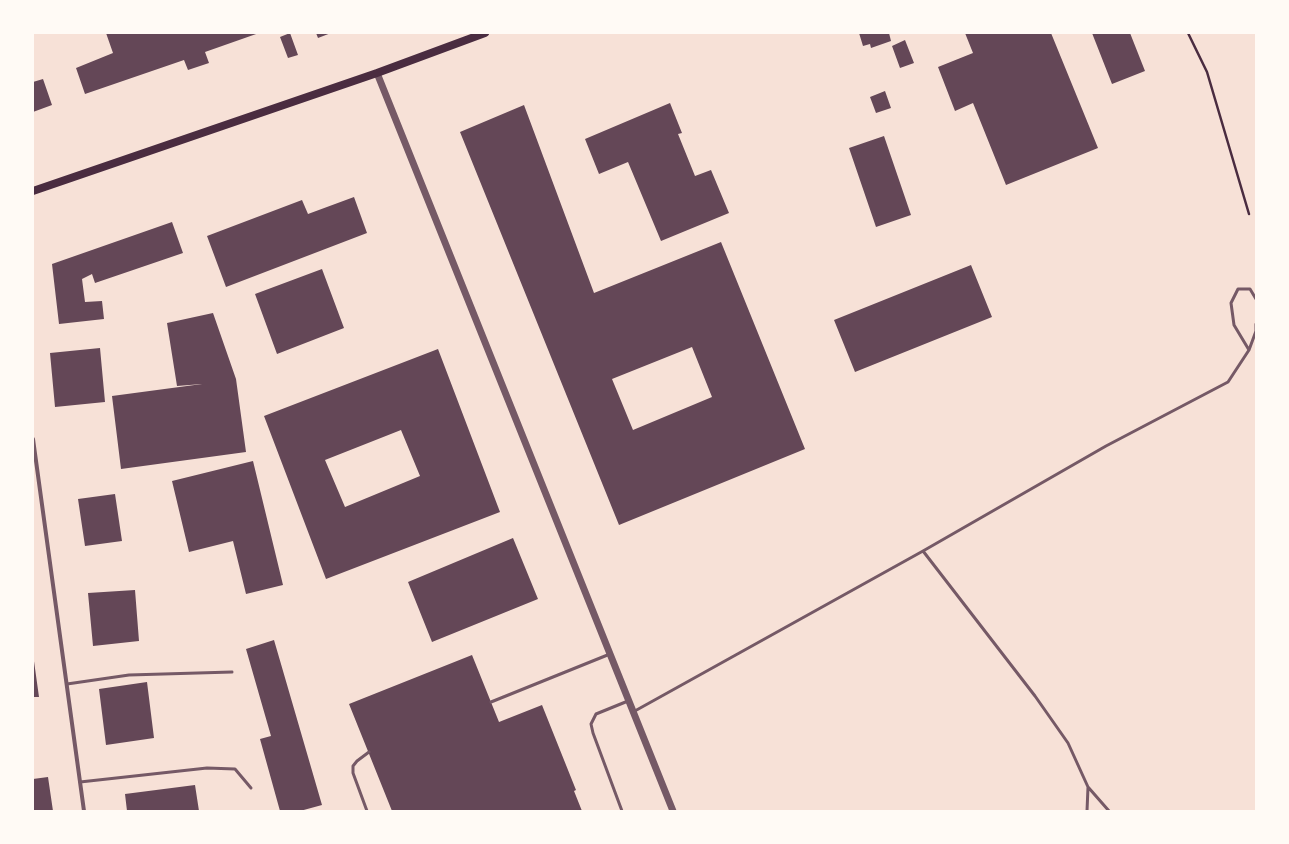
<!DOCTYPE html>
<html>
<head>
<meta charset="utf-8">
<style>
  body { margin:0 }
  #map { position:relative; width:1289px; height:844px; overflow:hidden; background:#f7e1d7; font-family:"Nunito Sans",sans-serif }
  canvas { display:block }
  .frame { position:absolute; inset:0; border:34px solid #fffaf5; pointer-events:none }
</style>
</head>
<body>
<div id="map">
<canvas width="1289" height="844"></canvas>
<div class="frame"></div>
</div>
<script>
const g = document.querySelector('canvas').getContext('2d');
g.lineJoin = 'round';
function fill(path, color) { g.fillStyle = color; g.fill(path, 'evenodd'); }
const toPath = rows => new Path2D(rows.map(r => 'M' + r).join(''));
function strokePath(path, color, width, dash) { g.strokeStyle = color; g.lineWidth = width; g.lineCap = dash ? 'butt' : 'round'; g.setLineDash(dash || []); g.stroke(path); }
const building = toPath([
  [106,33,259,33,205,52,209,63,188,70,184,60,85,94,76,68,113,53],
  [290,33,298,55,288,58,280,37],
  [316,33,331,33,318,38],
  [859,33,889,33,891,41,871,48,870,44,863,46],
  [965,33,1051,33,1098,148,1006,185,973,103,955,111,938,67,973,53],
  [1092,33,1130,33,1145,71,1112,84],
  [905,40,914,63,900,68,892,46],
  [43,79,52,105,33,112,33,82],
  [885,91,891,108,876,113,870,97],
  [670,103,682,133,678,134,695,176,711,170,729,213,661,241,628,162,599,174,585,139],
  [524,105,594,293,721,242,805,449,619,525,460,132],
  [692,347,712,397,633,430,612,379],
  [884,136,911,215,876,227,849,148],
  [354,197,367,233,226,287,207,236,302,200,308,214],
  [172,222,183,253,95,283,92,274,82,279,85,302,102,301,104,319,59,324,52,264],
  [971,265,992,317,855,372,834,320],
  [322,269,344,328,277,354,255,294],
  [213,313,236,379,246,452,121,469,112,396,202,384,177,386,167,323],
  [100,348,105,402,55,407,50,353],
  [438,349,500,512,326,579,264,416],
  [401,430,420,476,345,507,325,460],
  [253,461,283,585,246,594,233,541,189,552,172,481],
  [115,494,122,541,85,546,78,499],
  [513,538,538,599,432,642,408,582],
  [135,590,139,641,93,646,88,593],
  [274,640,322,805,300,811,280,811,260,739,271,736,246,649],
  [33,654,39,697,33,697],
  [472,655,499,722,542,705,576,790,574,791,582,811,392,811,349,704],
  [147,682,154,738,106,745,99,689],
  [48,777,53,811,33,811,33,779],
  [195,785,199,811,127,811,125,794]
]);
const path = toPath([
  [1188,33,1207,72,1249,214]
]);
const service = toPath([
  [1249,350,1234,325,1231,303,1238,289,1250,289,1256,299],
  [923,551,1035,696,1068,743,1088,787,1087,811],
  [67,684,129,675,232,672],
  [491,702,610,654],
  [633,712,923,551,1106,446,1228,382,1249,350,1256,331,1256,324],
  [80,782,207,768,235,769,251,788],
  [1088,787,1109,811],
  [367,811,353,773,353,766,357,761,369,752],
  [622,811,593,733,591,724,596,714,628,701]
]);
const minor = toPath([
  [33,439,84,811]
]);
const tertiary = toPath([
  [377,73,673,811]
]);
const secondary = toPath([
  [33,191,377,73,485,33]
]);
fill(building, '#644757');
strokePath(path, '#4a2c40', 2.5);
strokePath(service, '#755966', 3);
strokePath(minor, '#755966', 4);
strokePath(tertiary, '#755966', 7);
strokePath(secondary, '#4a2c40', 8);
</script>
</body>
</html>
